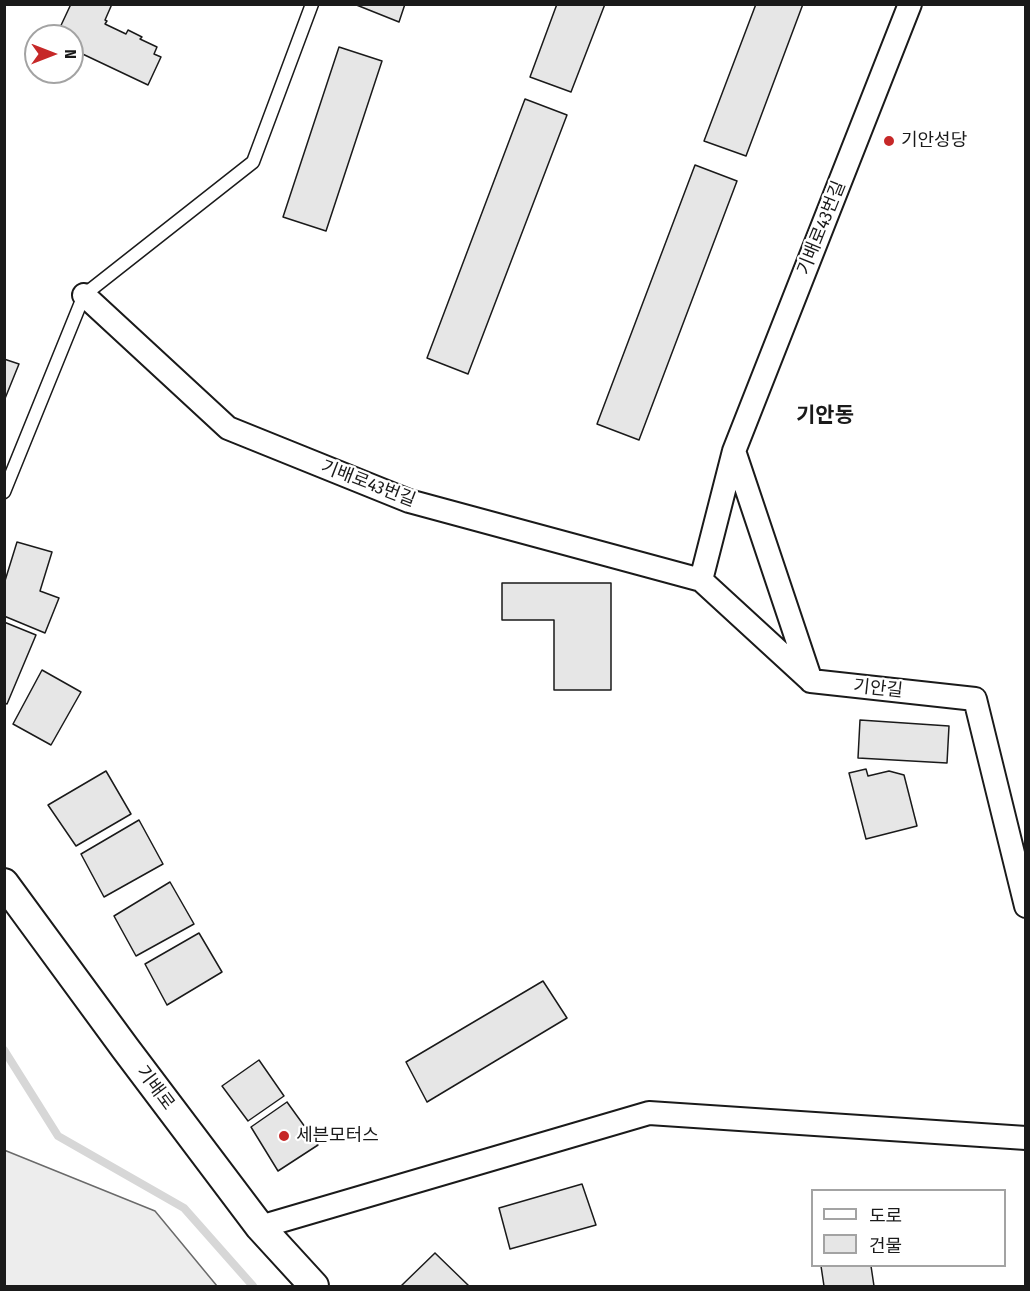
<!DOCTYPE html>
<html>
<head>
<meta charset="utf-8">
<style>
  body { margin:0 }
  #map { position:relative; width:1030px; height:1291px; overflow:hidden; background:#fff; font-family:"Fira Sans Condensed","Noto Sans KR",sans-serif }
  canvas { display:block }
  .frame { position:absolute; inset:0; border:6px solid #1a1a1a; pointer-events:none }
  .legend { position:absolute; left:811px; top:1189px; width:195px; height:78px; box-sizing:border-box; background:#fff; border:2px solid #a3a3a3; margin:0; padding:8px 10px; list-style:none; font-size:18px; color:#1a1a1a }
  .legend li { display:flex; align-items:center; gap:12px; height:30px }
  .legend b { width:30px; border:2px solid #a3a3a3 }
  .north { position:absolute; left:24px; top:24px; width:60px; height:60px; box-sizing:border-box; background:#fff; border:2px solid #a3a3a3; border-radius:50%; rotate:90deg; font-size:16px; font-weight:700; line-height:24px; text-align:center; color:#1a1a1a }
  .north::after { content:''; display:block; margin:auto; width:21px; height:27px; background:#c62828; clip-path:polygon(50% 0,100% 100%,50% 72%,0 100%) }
</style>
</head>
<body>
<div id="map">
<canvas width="1030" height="1291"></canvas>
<div class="frame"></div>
<ul class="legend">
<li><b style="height:8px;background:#fff"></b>도로</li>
<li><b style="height:16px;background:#e6e6e6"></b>건물</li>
</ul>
<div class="north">N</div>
</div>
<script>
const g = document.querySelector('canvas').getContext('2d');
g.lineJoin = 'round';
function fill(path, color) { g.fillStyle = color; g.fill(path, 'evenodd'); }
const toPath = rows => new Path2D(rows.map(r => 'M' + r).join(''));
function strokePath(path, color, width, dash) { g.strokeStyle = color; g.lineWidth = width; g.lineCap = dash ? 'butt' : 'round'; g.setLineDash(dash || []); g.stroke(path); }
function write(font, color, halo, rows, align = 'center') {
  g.font = font + ' "Fira Sans Condensed","Noto Sans KR",sans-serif'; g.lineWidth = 4.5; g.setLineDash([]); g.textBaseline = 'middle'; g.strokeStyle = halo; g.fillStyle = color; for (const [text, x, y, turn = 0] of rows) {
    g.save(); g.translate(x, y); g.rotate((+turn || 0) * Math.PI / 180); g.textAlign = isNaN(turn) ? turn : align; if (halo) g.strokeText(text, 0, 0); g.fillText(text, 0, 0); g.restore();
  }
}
const built = toPath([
  [4,1150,155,1211,217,1286,5,1286,4,1150]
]);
const stream = toPath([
  [4,1050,58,1136,184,1208,253,1286]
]);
const building = toPath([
  [71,4,112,4,105,20,107,21,105,24,126,34,128,30,142,37,140,39,157,47,154,54,161,57,148,85,72,49,72,36,56,36,71,4],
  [354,4,405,4,399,22,354,4],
  [557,4,605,4,571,92,530,77,557,4],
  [756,4,803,4,746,156,704,141,756,4],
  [339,47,382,61,326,231,283,217,339,47],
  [525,99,567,115,468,374,427,358,525,99],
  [695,165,737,181,639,440,597,424,695,165],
  [4,359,19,364,4,401,4,359],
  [17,542,52,552,40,591,59,598,45,633,4,616,4,584,17,542],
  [502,583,611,583,611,690,554,690,554,620,502,620,502,583],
  [4,622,36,635,7,704,4,703,4,622],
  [42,670,81,692,51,745,13,724,42,670],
  [860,720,949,726,947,763,858,758,860,720],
  [866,769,868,776,889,771,904,775,917,826,866,839,849,773,866,769],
  [106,771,131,814,76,846,48,805,106,771],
  [139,820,163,864,104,897,81,854,139,820],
  [170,882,194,924,136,956,114,916,170,882],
  [199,933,222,972,167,1005,145,964,199,933],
  [543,981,567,1018,427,1102,406,1062,543,981],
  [259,1060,284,1096,248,1121,222,1086,259,1060],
  [287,1102,318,1145,278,1171,251,1127,287,1102],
  [582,1184,596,1225,510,1249,499,1208,582,1184],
  [435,1253,469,1286,401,1286,435,1253],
  [821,1266,871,1266,874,1286,824,1286,821,1266]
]);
const service = toPath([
  [4,492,84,295,253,162,312,4]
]);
const minor = toPath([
  [84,295,228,428,409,501,701,580,811,681],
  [734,451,811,681,975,699,1026,906],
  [701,580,734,451,910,4],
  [260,1227,649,1113,1026,1138]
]);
const tertiary = toPath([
  [4,883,125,1048,260,1227,314,1286]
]);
const markers = [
  [889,141,6,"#c62828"],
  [284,1136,6,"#c62828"]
];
const poiNames = [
  ["기안성당",901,141],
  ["세븐모터스",296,1136]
];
const streetNames = [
  ["기배로43번길",822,228,-68],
  ["기배로43번길",368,484,21],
  ["기안길",878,689,6],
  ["기배로",155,1088,53]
];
const quarterNames = [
  ["기안동",825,416]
];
fill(built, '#ededed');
strokePath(built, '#6a6a6a', 1.5);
strokePath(stream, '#d7d7d7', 8);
fill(building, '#e6e6e6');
strokePath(building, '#1a1a1a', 1.5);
strokePath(service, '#1a1a1a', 15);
strokePath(minor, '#1a1a1a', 26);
strokePath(tertiary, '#1a1a1a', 32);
strokePath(service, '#fff', 12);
strokePath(minor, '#fff', 22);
strokePath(tertiary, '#fff', 28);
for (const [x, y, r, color] of markers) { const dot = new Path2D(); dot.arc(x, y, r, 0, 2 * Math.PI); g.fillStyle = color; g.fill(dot); strokePath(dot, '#fff', 2); }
write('18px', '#1a1a1a', '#fff', poiNames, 'left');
write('18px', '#1a1a1a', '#fff', streetNames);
write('bold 21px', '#1a1a1a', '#fff', quarterNames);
</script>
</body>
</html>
